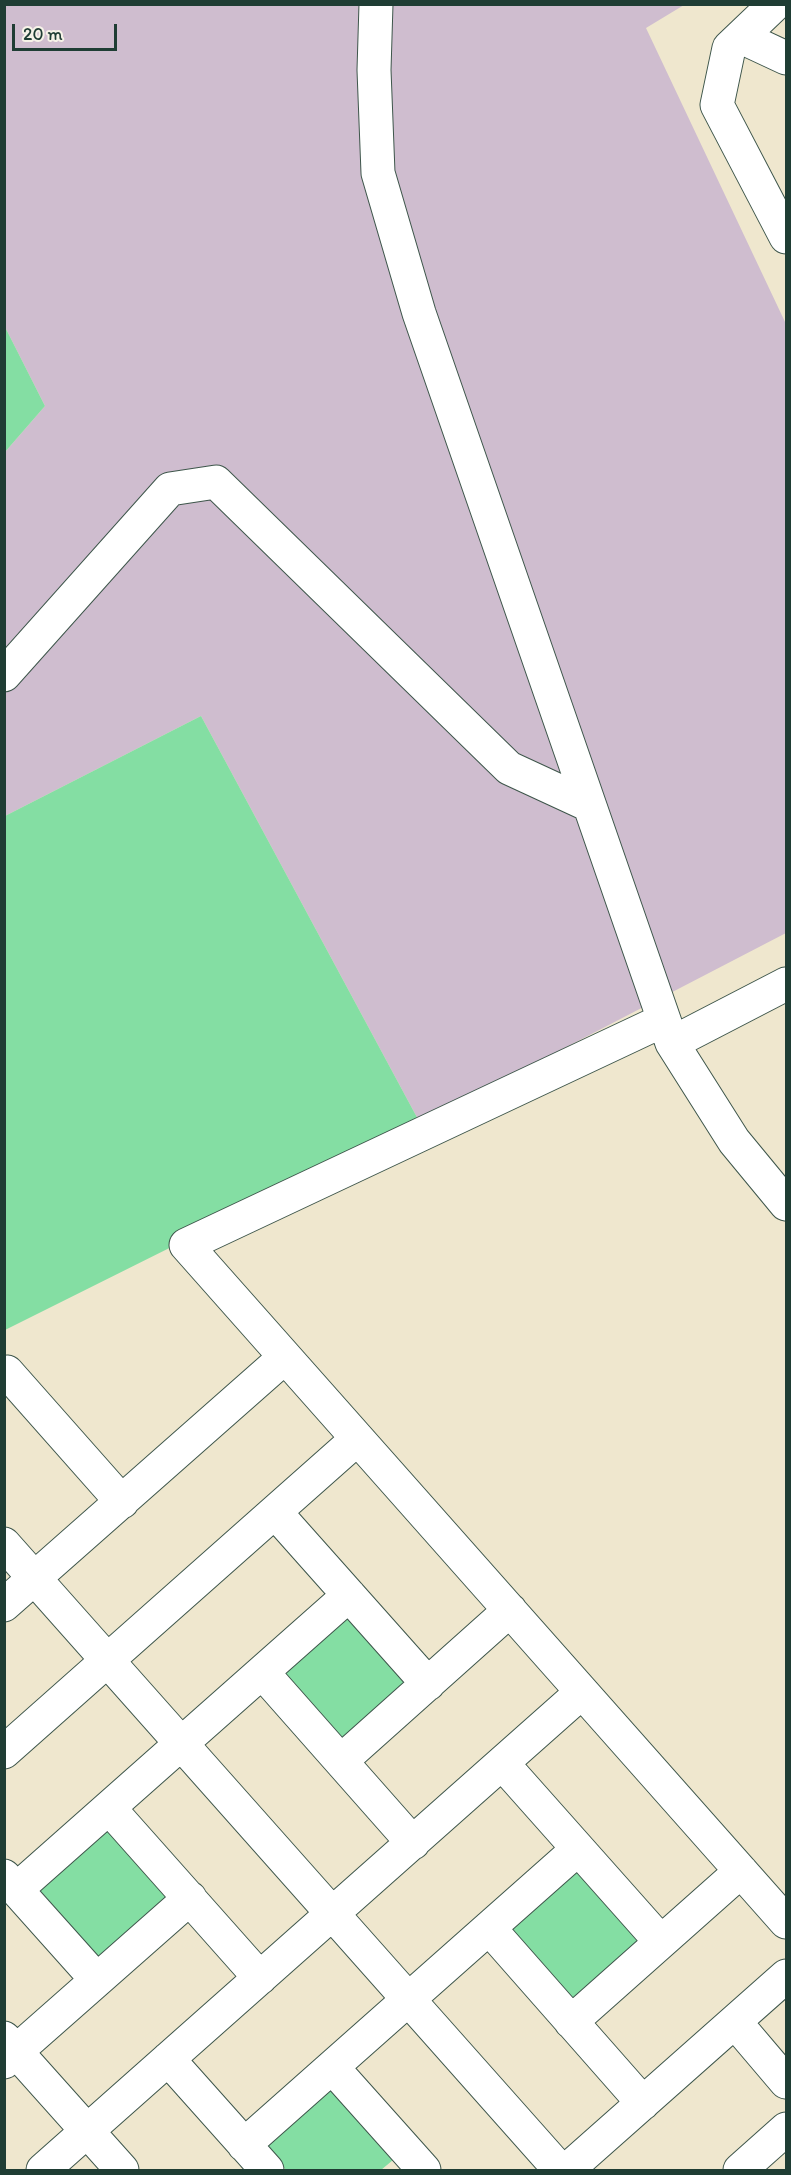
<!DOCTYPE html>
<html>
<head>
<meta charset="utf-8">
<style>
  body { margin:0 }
  #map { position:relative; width:791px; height:2175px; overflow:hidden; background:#efe7ce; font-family:Itim,sans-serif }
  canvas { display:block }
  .frame { position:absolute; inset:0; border:6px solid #1f3d34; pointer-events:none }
  .scale { position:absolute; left:12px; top:24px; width:105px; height:27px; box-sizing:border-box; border:3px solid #1f3d34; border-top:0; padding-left:8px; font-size:18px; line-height:21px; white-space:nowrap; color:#1f3d34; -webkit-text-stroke:4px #f7f3e8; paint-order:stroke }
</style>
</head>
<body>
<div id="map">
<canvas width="791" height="2175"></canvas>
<div class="frame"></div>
<div class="scale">20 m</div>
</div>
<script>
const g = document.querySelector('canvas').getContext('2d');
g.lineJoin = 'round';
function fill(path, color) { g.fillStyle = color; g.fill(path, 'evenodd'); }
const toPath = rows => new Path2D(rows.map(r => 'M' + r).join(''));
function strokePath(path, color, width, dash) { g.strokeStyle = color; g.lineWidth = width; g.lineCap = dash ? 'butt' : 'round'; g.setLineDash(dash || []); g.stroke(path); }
const industrial = toPath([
  [5,5,684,5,646,28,786,324,786,933,420,1123,201,716,5,816,5,452,45,406,5,327]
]);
const green = toPath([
  [5,327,45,406,5,452,4,452],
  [201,716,420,1123,5,1330,5,816],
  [345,1604,420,1686,350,1749,276,1667],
  [108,1824,172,1897,101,1960,37,1887],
  [580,1863,644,1936,573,1999,509,1926],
  [334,2082,399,2155,381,2170,286,2170,263,2144]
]);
const minor = toPath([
  [376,4,374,70,378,173,419,313,672,1043],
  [775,4,729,48,717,105,786,237],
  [741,37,786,58],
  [4,675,170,489,216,482,509,768,589,805],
  [786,984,672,1043,734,1141,786,1204],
  [664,1020,186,1245,786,1922],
  [7,1372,122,1502],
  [275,1512,428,1684],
  [4,1544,560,2170],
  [4,1605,285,1357],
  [262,1672,413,1843],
  [4,1752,357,1439],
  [341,1761,510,1610],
  [502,1763,661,1942],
  [109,1808,260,1978],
  [4,1876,97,1980],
  [17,1889,349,1595],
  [489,1928,643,2103],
  [571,2022,741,1871],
  [735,2022,786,2082],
  [4,2038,122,2170],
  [168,2059,267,2170],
  [4,2062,190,1898],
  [332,2067,424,2170],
  [244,2145,578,1849],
  [43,2170,582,1692],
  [567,2170,786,1976],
  [740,2170,786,2129]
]);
fill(industrial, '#cfbdcf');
fill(green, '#84dea3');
strokePath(minor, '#3e564b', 35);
strokePath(minor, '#fff', 33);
</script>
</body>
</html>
